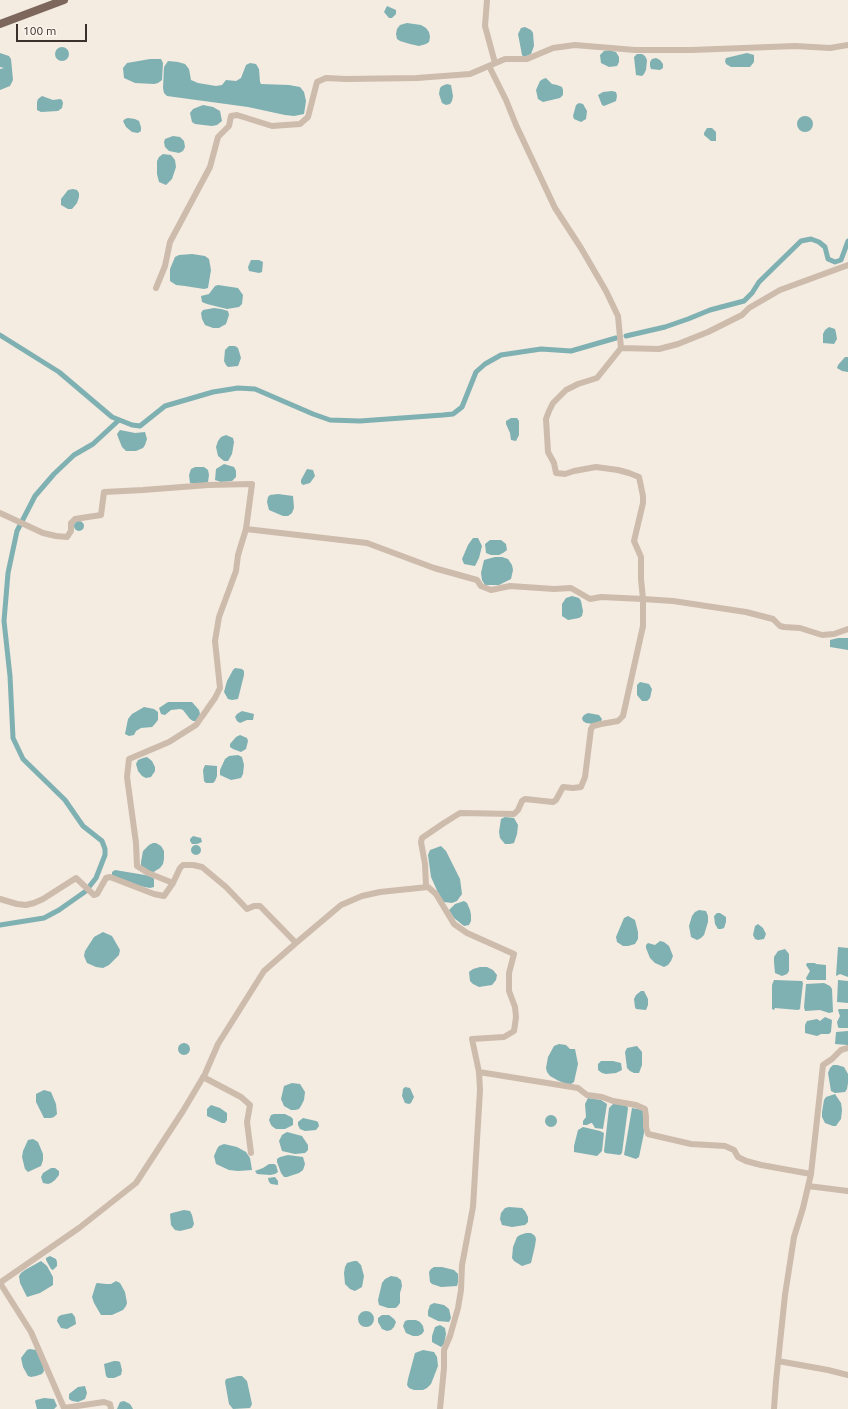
<!DOCTYPE html>
<html>
<head>
<meta charset="utf-8">
<style>
  body { margin:0 }
  #map { position:relative; width:848px; height:1409px; overflow:hidden; background:#f4ebe1; font-family:Ubuntu,sans-serif }
  canvas { display:block }
  .scale { position:absolute; left:16px; top:24px; width:71px; height:18px; box-sizing:border-box; border:2px solid #3b302b; border-top:0; padding-left:5px; font-size:12px; line-height:14px; white-space:nowrap; color:#3b302b; -webkit-text-stroke:3px #fbf5ee; paint-order:stroke }
</style>
</head>
<body>
<div id="map">
<canvas width="848" height="1409"></canvas>
<div class="scale">100 m</div>
</div>
<script>
const g = document.querySelector('canvas').getContext('2d');
g.lineJoin = 'round';
function fill(path, color) { g.fillStyle = color; g.fill(path, 'evenodd'); }
const toPath = rows => new Path2D(rows.map(r => 'M' + r).join(''));
function strokePath(path, color, width, dash) { g.strokeStyle = color; g.lineWidth = width; g.lineCap = dash ? 'butt' : 'round'; g.setLineDash(dash || []); g.stroke(path); }
const water = toPath([
  [387,6,396,10,396,14,392,18,389,18,384,12],
  [407,23,421,25,426,28,429,32,430,37,429,42,426,44,419,46,410,44,400,41,397,39,396,34,397,29,400,25],
  [525,27,531,30,533,33,534,46,531,54,524,57,522,55,518,34,521,28],
  '55 54a7 7 0 1 1 14 0a7 7 0 1 1-14 0Z',
  [609,50,616,52,619,57,619,62,617,66,609,67,601,63,600,55,604,51],
  [0,53,9,56,11,59,13,80,10,86,0,90,0,69,4,68,0,67],
  [747,53,754,55,754,62,750,67,731,67,726,64,725,61,726,58],
  [637,54,642,54,645,56,647,60,646,70,644,74,642,76,636,75,634,57],
  [656,58,660,60,663,64,663,68,660,70,651,69,650,66,650,62,652,59],
  [150,59,161,59,163,63,162,80,158,83,154,84,135,83,124,78,123,68,127,63],
  [168,61,178,62,185,64,189,69,191,80,198,83,216,86,222,85,226,80,236,81,241,78,246,65,250,63,256,64,259,69,260,82,261,84,289,85,300,87,304,92,306,101,304,114,294,116,285,115,248,107,167,96,164,93,163,88,164,67],
  [546,78,552,84,557,85,562,87,563,90,563,95,560,98,543,102,538,99,536,90,540,81,543,79],
  [447,84,451,85,453,96,452,101,450,104,446,105,442,103,439,94,440,88,442,86],
  [612,91,616,92,617,96,616,101,604,106,602,105,598,95,603,92],
  [42,96,53,100,60,99,62,100,63,103,62,108,58,111,41,112,37,110,37,102,38,99],
  [579,103,583,104,587,111,586,119,581,122,574,119,573,116,576,105],
  [203,105,213,107,220,111,222,121,217,125,212,126,195,124,192,122,190,113,193,109],
  '797 124a8 8 0 1 1 16 0a8 8 0 1 1-16 0Z',
  [128,118,135,119,139,121,141,127,141,131,138,133,132,132,126,127,123,121,125,119],
  [707,128,712,128,716,132,716,141,711,141,704,135,704,133],
  [173,136,180,137,184,141,185,147,183,151,179,153,169,151,165,147,164,142,165,139],
  [163,154,171,155,175,160,176,167,172,179,166,185,159,182,157,174,157,161,159,157],
  [73,189,77,190,79,193,79,197,77,203,72,209,68,209,61,205,61,199,68,190],
  [192,254,205,256,209,259,211,270,208,288,204,289,185,286,176,285,170,281,170,269,175,257,179,255],
  [251,260,259,260,263,262,262,272,259,273,249,271,248,267],
  [218,285,238,288,243,295,242,304,239,307,227,309,207,304,202,302,201,296,209,294,215,286],
  [214,308,221,309,228,311,229,315,226,324,219,328,213,328,205,325,202,319,201,313,203,310],
  [829,327,835,329,836,333,837,339,834,344,823,343,823,334,825,330],
  [229,346,235,346,238,348,241,358,238,366,228,367,226,365,224,361,225,350],
  [845,357,848,357,848,372,842,371,837,368,838,365],
  [511,418,517,418,519,421,519,435,516,441,511,440,510,433,506,424,506,421],
  [120,430,135,433,145,432,147,439,145,445,143,448,136,451,126,451,122,447,118,437,117,434],
  [226,435,233,438,234,442,232,454,228,461,224,461,218,456,216,447,218,441,221,437],
  [224,464,234,467,236,471,236,477,232,481,221,482,215,480,216,469],
  [195,467,204,467,208,470,209,475,208,482,200,484,190,483,189,475,191,469],
  [307,469,313,470,315,476,310,483,303,485,301,483,301,480],
  [278,494,293,496,294,508,292,513,288,516,283,516,269,510,267,502,268,497,270,495],
  '74 526a5 5 0 1 1 10 0a5 5 0 1 1-10 0Z',
  [473,538,478,538,482,546,479,558,475,566,464,564,462,559,468,545],
  [490,540,501,540,506,544,507,550,503,553,499,555,491,555,486,553,485,544],
  [495,557,502,557,508,559,512,565,513,570,511,579,499,585,485,585,482,580,481,573,484,560],
  [572,596,579,598,581,601,583,611,582,616,579,618,568,620,562,616,562,604,566,598],
  [838,638,848,638,848,650,830,647,830,640],
  [235,668,242,669,244,671,244,675,238,699,232,700,228,699,224,692,227,681,233,670],
  [640,682,649,684,652,689,650,698,647,701,642,701,637,695,637,685],
  [168,702,192,702,199,710,200,714,196,721,193,721,190,719,183,710,180,709,171,710,165,715,161,714,159,708],
  [144,707,154,709,158,712,158,720,154,725,152,727,141,728,136,731,134,735,129,736,125,734,128,719,132,714],
  [242,711,254,714,253,720,247,720,240,723,237,721,235,717,237,714],
  [588,713,599,715,602,719,601,721,593,724,586,723,583,721,582,718,584,715],
  [240,735,247,738,248,741,246,749,241,752,233,749,230,747,230,744,236,737],
  [238,755,242,757,244,765,243,774,241,778,231,780,220,775,220,770,225,759,229,756],
  [147,757,152,761,155,767,155,771,151,777,146,778,142,776,138,771,136,764,138,760,143,758],
  [205,765,217,766,217,776,215,781,213,783,206,783,204,781,203,770],
  [505,817,514,818,518,825,517,834,514,843,510,844,505,844,500,838,499,832,501,819],
  [193,836,201,838,202,842,197,844,192,844,190,841,190,839],
  [153,843,156,843,161,846,164,851,164,859,163,864,160,868,152,873,141,866,141,862,143,851,149,845],
  '191 850a5 5 0 1 1 10 0a5 5 0 1 1-10 0Z',
  [441,846,446,851,460,879,462,894,457,901,452,903,444,902,440,897,431,877,428,855,430,850],
  [115,870,151,876,154,879,154,887,150,888,134,885,112,875,112,872],
  [464,901,467,903,470,910,471,915,471,921,469,925,464,926,454,918,449,910,455,904],
  [699,910,706,911,708,916,708,922,704,935,701,938,697,940,691,937,689,926,692,916,695,912],
  [717,913,720,913,726,917,726,922,724,928,721,929,718,929,715,924,714,916],
  [628,916,635,920,638,932,638,939,635,944,628,946,623,946,617,942,616,937,624,918],
  [758,924,763,928,766,934,764,939,758,940,755,939,753,935,755,926],
  [103,932,112,936,120,950,119,955,109,965,103,968,96,967,87,963,84,956,85,951,94,937],
  [660,941,664,942,669,946,673,956,671,961,668,965,664,967,655,963,650,958,646,948,646,945,648,943,655,945],
  [838,947,848,948,848,977,840,974,836,976],
  [785,949,789,954,789,971,787,974,782,976,775,973,774,962,774,957,778,951],
  [807,963,815,963,816,964,826,965,826,980,807,980,806,978,810,971,806,965],
  [480,967,487,967,493,970,497,975,496,980,492,985,479,987,473,984,470,981,469,972,473,969],
  [774,980,802,981,803,983,800,1009,798,1010,775,1008,774,1010,772,1009,772,985],
  [838,980,848,981,848,1003,837,1002],
  [824,983,830,986,832,989,833,1012,829,1013,820,1010,805,1011,804,1007,806,984],
  [641,991,644,991,648,999,648,1005,646,1010,636,1009,635,1007,634,999,636,995],
  [839,1009,848,1009,848,1028,839,1028,838,1027,837,1022,840,1016,838,1010],
  [825,1017,832,1020,831,1032,829,1034,821,1034,817,1036,805,1033,805,1025,807,1021,817,1019,820,1021],
  [848,1031,848,1045,835,1044,836,1032],
  '178 1049a6 6 0 1 1 12 0a6 6 0 1 1-12 0Z',
  [559,1044,566,1045,570,1049,575,1049,578,1064,574,1082,571,1084,566,1084,557,1080,550,1076,547,1072,546,1068,548,1057,554,1046],
  [637,1046,642,1052,642,1065,639,1073,634,1073,630,1071,627,1068,625,1052,627,1048],
  [601,1061,613,1061,621,1063,622,1070,616,1073,606,1074,602,1073,598,1070,598,1064],
  [833,1065,837,1065,844,1067,848,1074,848,1083,847,1089,845,1092,835,1093,831,1091,828,1073,830,1068],
  [292,1083,300,1084,305,1092,304,1100,301,1106,299,1109,295,1110,291,1110,284,1106,281,1099,284,1086],
  [405,1087,410,1088,414,1097,411,1103,409,1104,405,1103,402,1096,403,1089],
  [44,1090,51,1092,56,1104,57,1114,54,1117,51,1118,44,1118,36,1102,36,1094],
  [835,1094,841,1103,842,1110,841,1119,838,1123,836,1126,833,1126,825,1123,822,1117,822,1112,824,1100,826,1097],
  [588,1098,601,1100,607,1104,603,1129,595,1128,592,1123,591,1123,587,1125,583,1125,583,1121,586,1117,585,1104],
  [614,1103,627,1106,628,1108,622,1153,620,1155,605,1153,604,1151,609,1108],
  [211,1105,220,1108,227,1113,227,1120,225,1123,222,1123,207,1116,207,1109],
  [632,1108,643,1110,644,1120,644,1133,639,1157,636,1159,624,1155],
  [274,1114,285,1114,291,1117,293,1119,293,1125,285,1129,276,1129,273,1127,271,1125,269,1120,271,1115],
  '545 1121a6 6 0 1 1 12 0a6 6 0 1 1-12 0Z',
  [303,1118,316,1121,318,1122,319,1126,316,1130,305,1131,300,1129,298,1125,298,1122],
  [583,1127,600,1131,604,1133,602,1151,597,1156,574,1152,574,1146,578,1130],
  [287,1132,302,1136,308,1145,308,1150,305,1153,295,1154,282,1151,279,1141,282,1135],
  [33,1139,38,1142,43,1154,43,1160,41,1166,28,1172,25,1169,22,1157,23,1151,28,1140],
  [224,1144,237,1147,246,1152,250,1158,252,1170,238,1171,229,1170,216,1164,214,1156,217,1149,219,1146],
  [288,1155,303,1157,305,1164,303,1170,299,1173,287,1177,284,1177,281,1173,277,1162,277,1159,280,1157],
  [269,1164,274,1164,276,1165,278,1172,275,1174,270,1175,257,1174,255,1171,263,1168],
  [51,1168,55,1168,59,1171,59,1175,55,1180,51,1183,48,1184,43,1183,41,1177,43,1173],
  [275,1177,278,1181,278,1185,271,1184,269,1182,268,1178],
  [509,1207,522,1208,525,1211,528,1217,528,1222,525,1225,512,1227,502,1225,500,1219,501,1213,505,1208],
  [184,1210,190,1211,192,1215,194,1224,192,1228,180,1231,175,1230,171,1225,170,1214,172,1213],
  [526,1233,531,1233,535,1236,536,1239,535,1246,531,1263,522,1266,514,1261,512,1258,513,1247,517,1237,520,1235],
  [50,1256,56,1259,57,1262,57,1266,53,1270,51,1269,46,1260,46,1258],
  [41,1261,47,1266,53,1277,53,1285,40,1293,27,1297,20,1283,19,1276,21,1273,25,1270],
  [354,1261,357,1261,361,1265,364,1276,362,1287,355,1291,350,1289,345,1284,344,1273,345,1267,347,1263],
  [434,1267,442,1267,454,1270,458,1274,458,1282,457,1286,441,1287,432,1284,430,1282,429,1272,431,1269],
  [391,1276,397,1277,401,1280,402,1286,400,1293,400,1303,397,1307,395,1308,388,1308,379,1305,378,1300,382,1283,385,1279],
  [116,1281,120,1283,125,1292,127,1303,126,1306,123,1310,112,1315,101,1315,94,1303,92,1297,96,1284,97,1283,106,1284,111,1284],
  [434,1303,444,1305,449,1309,451,1318,449,1322,438,1321,428,1316,428,1311,430,1305],
  '358 1319a8 8 0 1 1 16 0a8 8 0 1 1-16 0Z',
  [72,1313,75,1317,76,1324,67,1329,61,1328,57,1321,58,1317,61,1315],
  [382,1315,389,1315,394,1319,396,1322,394,1327,391,1330,387,1331,382,1329,378,1322,378,1318],
  [408,1320,416,1320,420,1322,423,1326,424,1331,422,1334,418,1336,413,1336,406,1333,403,1326,405,1321],
  [440,1325,445,1328,446,1334,444,1344,441,1347,432,1342,432,1336,435,1327],
  [30,1349,36,1350,43,1365,44,1371,42,1374,36,1376,31,1377,28,1376,23,1367,21,1358,27,1350],
  [423,1350,434,1352,437,1357,438,1366,431,1384,427,1388,423,1390,414,1390,409,1388,407,1385,408,1379,415,1353],
  [114,1361,117,1361,120,1362,122,1370,121,1375,114,1378,108,1378,106,1376,104,1364],
  [238,1376,242,1376,247,1381,252,1404,250,1408,233,1409,229,1404,225,1382,226,1379],
  [85,1386,87,1393,85,1399,78,1402,72,1401,69,1399,69,1394,78,1387],
  [44,1398,54,1399,57,1406,54,1409,37,1409,35,1401,36,1400],
  [124,1401,130,1404,133,1409,117,1409,120,1402]
]);
const canal = toPath([
  [0,335,59,372,112,417,132,425,140,426,165,406,213,392,238,388,255,389,313,414,330,420,360,421,443,415,453,414,462,407,476,372,485,364,501,355,541,349,571,351,616,338],
  [626,336,665,327,688,319,710,310,744,301,752,293,759,282,801,241,811,239,819,242,825,247,828,259,835,262,841,260,848,241],
  [89,887,96,878,105,855,105,849,102,841,83,826,65,800,23,759,13,738,10,676,4,621,8,573,17,531,35,496,54,474,74,455,93,444,119,420],
  [0,925,44,918,59,910,86,891]
]);
const minor = toPath([
  [487,0,485,26,495,63],
  [156,288,165,266,170,242,210,167,218,137,229,126,231,116,237,115,272,126,300,124,308,117,317,82,326,78,346,79,417,78,470,74,505,59,527,59,553,48,575,45,635,50,692,50,795,46,830,48,848,45],
  [621,348,659,349,678,344,708,332,742,315,749,308,780,290,848,265],
  [0,513,43,533,56,536,67,537,71,531,71,523,75,519,101,515,104,492,143,490,208,485,252,484,246,529,238,555,236,571,219,617,215,641,220,688,215,698,196,725,169,742,129,759,127,777,136,843,137,866,148,873,173,883],
  [246,529,367,543,434,568,477,580,481,586,491,590,510,586,554,589,571,588,590,599,601,597,643,599,673,601,746,612,773,619,780,626,784,627,800,628,822,635,834,634,848,629],
  [426,886,425,864,421,842,422,838,444,823,460,813,514,814,518,810,522,801,525,799,553,802,556,800,563,787,573,788,581,787,585,777,591,729,593,726,601,724,618,721,623,716,643,626,643,599,641,579,641,557,634,541,643,503,643,496,639,477,629,473,618,470,596,467,574,471,565,474,556,473,554,463,548,452,546,419,549,411,553,403,566,390,578,384,597,378,621,348,618,316,606,291,581,248,555,208,516,125,506,100,489,66],
  [0,899,17,904,26,905,34,903,43,899,76,878,94,895,97,894,106,878,110,877,154,894,164,896,173,883,180,868,183,865,193,865,202,867,226,887,247,909,254,906,260,906,296,943,341,905,362,896,380,892,428,887,436,894,454,924,467,933,514,954,509,973,509,991,515,1007,516,1017,514,1031,504,1037,472,1039,479,1072,480,1090,473,1207,462,1265,461,1290,458,1308,450,1336,444,1350,444,1368,440,1409],
  [479,1072,578,1088,587,1095,602,1097,613,1101,636,1105,645,1109,646,1117,646,1127,648,1134,691,1144,725,1146,734,1150,738,1157,746,1161,761,1165,811,1174],
  [203,1077,241,1097,250,1105,247,1122,251,1153],
  [808,1186,848,1191],
  [1,1282,79,1228,136,1183,183,1111,205,1074,218,1044,264,971,296,943],
  [0,1283,31,1332,64,1408,104,1402,110,1404,111,1409],
  [778,1361,828,1370,848,1375],
  [774,1409,776,1381,785,1295,794,1237,803,1208,811,1174,823,1065,832,1059,841,1050,848,1048]
]);
const major = toPath([
  [0,24,64,0]
]);
fill(water, '#7fb0b2');
strokePath(canal, '#7fb0b2', 5);
strokePath(minor, '#cdbbac', 6);
strokePath(major, '#7d675c', 8);
</script>
</body>
</html>
